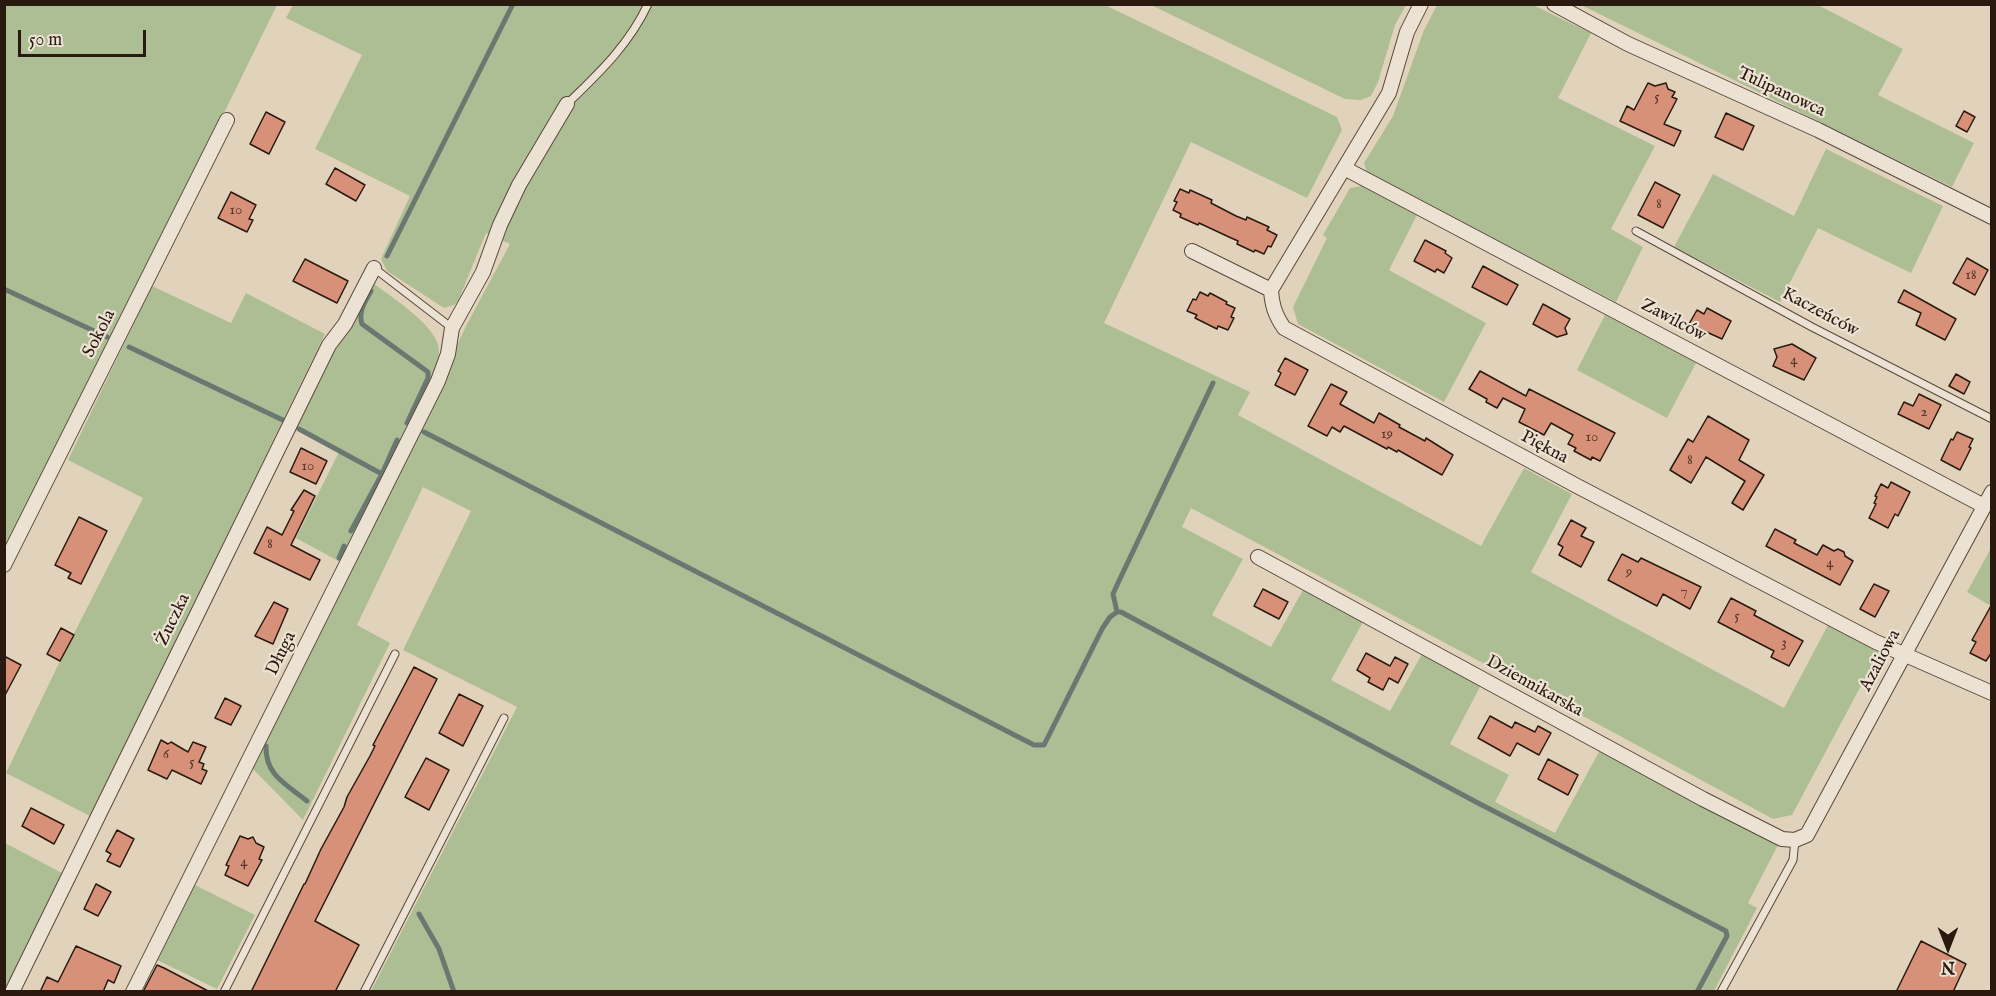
<!DOCTYPE html>
<html>
<head>
<meta charset="utf-8">
<style>
	body { margin:0 }
	#map { position:relative; width:1996px; height:996px; overflow:hidden; background:#e1d3bb; font-family:"IM FELL English",serif }
	canvas { display:block }
	.frame { position:absolute; inset:0; border:6px solid #2a190f; pointer-events:none }
	.north { position:absolute; left:1918px; top:918px; width:60px; height:60px; -webkit-text-stroke:4px #ece2d3; paint-order:stroke; rotate:180deg; font-size:16px; font-weight:700; line-height:24px; text-align:center; color:#2a190f }
	.north::after { content:''; display:block; margin:auto; width:21px; height:27px; background:#2a190f; clip-path:polygon(50% 0,100% 100%,50% 72%,0 100%) }
	.scale { position:absolute; left:18px; top:30px; width:128px; height:27px; box-sizing:border-box; border:3px solid #2a190f; border-top:0; padding-left:8px; font-size:18px; line-height:21px; white-space:nowrap; color:#2a190f; -webkit-text-stroke:4px #ece2d3; paint-order:stroke }
</style>
</head>
<body>
<div id="map">
<canvas width="1996" height="996"></canvas>
<div class="frame"></div>
<div class="north">N</div>
<div class="scale">50 m</div>
</div>
<script>
const context = document.querySelector('canvas').getContext('2d');
context.lineJoin = 'round';
function fill(path, color) { context.fillStyle = color; context.fill(path, 'evenodd'); }
function strokePath(path, color, width, dash) { context.strokeStyle = color; context.lineWidth = width; context.lineCap = dash ? 'butt' : 'round'; context.setLineDash(dash || []); context.stroke(path); }
function label(font, color, halo, rows, align = 'center') {
  context.font = font + ' "IM FELL English",serif'; context.lineWidth = 4.5; context.setLineDash([]); context.textBaseline = 'middle'; context.strokeStyle = halo; context.fillStyle = color; for (const [text, x, y, turn = 0] of rows) {
    context.save(); context.translate(x, y); context.rotate((+turn || 0) * Math.PI / 180); context.textAlign = isNaN(turn) ? turn : align; if (halo) context.strokeText(text, 0, 0); context.fillText(text, 0, 0); context.restore();
  }
}
fill(new Path2D(`
	M4,5H277L115,335L4,554Z
	M293,5H1105L1337,117L1342,130L1307,198L1191,142L1104,323L1250,392L1238,415L1481,546L1524,468L1572,494L1531,572L1784,708L1828,625L1879,652L1792,815L1773,819L1609,730L1191,508L1182,527L1243,559L1212,615L1271,647L1303,590L1363,622L1331,680L1390,711L1422,654L1481,685L1450,744L1509,775L1495,802L1555,833L1600,750L1778,845L1748,903L1757,908L1714,991H371L517,707L403,650L471,511L423,487L357,625L390,643L303,820L252,768L331,613L398,473L466,326L510,244L486,233L458,301L454,305L444,308L387,271L381,259L410,196L315,149L362,55L286,18Z
	M1151,5H1406L1395,25L1378,82L1371,96L1361,100L1345,99Z
	M1437,5H1533L1591,33L1558,98L1655,146L1611,229L1643,247L1616,302L1367,173L1364,163L1393,116L1424,30Z
	M1581,5H1818L1903,49L1878,95L1974,143L1952,187Z
	M1826,149L1943,206L1911,273L1818,228L1780,302L1674,247L1713,174L1794,216Z
	M1361,186L1417,215L1389,270L1486,323L1444,402L1298,324L1293,307L1327,238L1323,235L1350,188Z
	M370,281C388,294 430,322 437,342C441,353 438,364 436,375L342,563L296,538L340,450L297,427Z
	M152,286L231,323L246,293L325,334L90,816L6,773L60,661L143,498L68,460Z
	M1605,315L1696,363L1667,418L1577,370Z
	M1991,548V606L1967,592Z
	M5,843L62,873L5,991Z
	M193,884L255,915L217,989L157,960Z`), '#adbe94');
strokePath(new Path2D(`
	M387,256L513,4
	M4,289L107,337
	M371,291C365,302 358,311 362,324L428,372V378L407,423
	M129,347L287,422
	M299,429L382,474
	M424,432L1034,745H1044L1102,629L1110,617L1117,612
	M351,531L382,474L397,440
	M339,558L344,546
	M1117,612H1121L1478,803L1726,931L1727,936L1697,992
	M1117,612L1113,594L1117,585L1213,383
	M266,746C265,775 286,784 307,801
	M419,914L439,949L454,992`), '#6a7871', 5);
const building = new Path2D(`
	M1648,83L1655,86L1666,83L1668,89L1675,92L1672,97L1677,99L1664,124L1681,131L1674,146L1620,121L1627,106L1634,110Z
	M1964,111L1975,117L1967,132L1956,126Z
	M266,112L285,122L269,154L250,144Z
	M1726,113L1754,126L1743,150L1715,137Z
	M335,168L365,185L356,201L326,184Z
	M1655,182L1680,195L1663,228L1638,215Z
	M1180,189L1189,193L1190,190L1212,200L1211,203L1236,216L1246,220L1247,217L1269,227L1267,230L1277,235L1271,247L1268,246L1264,254L1255,250L1254,252L1237,244L1238,241L1229,237L1199,223L1198,225L1180,217L1181,214L1173,210L1177,202L1174,201Z
	M231,192L256,205L249,219L253,220L247,232L218,218Z
	M1425,240L1446,251L1445,253L1452,258L1444,273L1437,269L1435,272L1414,261Z
	M1967,258L1988,270L1975,295L1953,283Z
	M305,259L348,281L337,303L293,281Z
	M1483,266L1518,285L1507,305L1472,287Z
	M1904,290L1956,319L1945,340L1916,325L1921,313L1898,302Z
	M1200,292L1208,296L1210,293L1227,302L1226,304L1235,308L1231,317L1234,318L1228,330L1218,326L1217,329L1195,318L1197,315L1187,311L1193,299L1196,300Z
	M1543,304L1570,319L1565,328L1567,334L1557,337L1533,324Z
	M1707,308L1731,321L1722,339L1689,324L1697,310L1704,314Z
	M1792,344L1816,358L1804,380L1773,366L1777,357L1774,349Z
	M1285,358L1308,370L1295,395L1275,385L1281,373L1278,371Z
	M1480,371L1526,396L1529,389L1615,433L1600,461L1592,457L1591,460L1574,451L1576,448L1568,444L1573,435L1551,423L1544,435L1519,422L1525,409L1503,398L1497,408L1486,402L1487,399L1469,389Z
	M1956,374L1970,382L1964,394L1949,386Z
	M1331,384L1347,392L1340,404L1374,423L1379,413L1400,425L1399,427L1425,441L1426,438L1453,455L1442,475L1398,450L1397,452L1388,447L1387,449L1344,426L1340,432L1332,427L1327,436L1308,426Z
	M1919,394L1941,405L1929,429L1898,414L1904,402L1913,406Z
	M1708,416L1749,440L1739,460L1764,475L1743,510L1732,503L1745,481L1706,457L1691,483L1670,470L1688,439L1693,442Z
	M1957,432L1973,439L1969,447L1971,448L1960,470L1941,460L1951,439L1953,440Z
	M301,448L327,461L316,484L290,472Z
	M1891,482L1910,492L1898,516L1895,514L1888,528L1869,518L1876,504L1874,503L1877,497L1875,496L1881,484L1888,488Z
	M304,490L315,496L291,545L320,560L310,580L254,553L267,527L282,535L294,511L291,510Z
	M79,517L107,531L81,584L68,578L71,573L55,565Z
	M1571,520L1586,528L1581,536L1594,542L1581,567L1559,555L1563,547L1558,544Z
	M1775,529L1796,540L1794,543L1817,555L1823,545L1834,551L1838,549L1844,552L1845,556L1853,561L1840,585L1766,546Z
	M1622,554L1638,562L1641,558L1701,587L1690,609L1663,594L1657,606L1608,580Z
	M1874,584L1889,591L1875,617L1860,609Z
	M1263,589L1288,602L1279,619L1254,606Z
	M1731,598L1756,611L1754,615L1803,641L1789,666L1771,657L1774,651L1718,622Z
	M274,602L288,609L273,644L255,636Z
	M1992,604V652L1986,661L1970,653L1976,642L1972,640Z
	M61,628L74,635L60,661L47,654Z
	M1366,653L1390,666L1395,657L1408,664L1398,683L1389,678L1383,690L1368,682L1370,678L1357,670Z
	M4,656L21,665L4,697Z
	M414,667L437,679L315,921L359,945L335,992H251L304,884H305L321,849L344,807L347,797L370,756L375,746L373,745Z
	M459,694L483,706L463,746L439,733Z
	M225,698L241,706L231,725L215,718Z
	M1490,716L1512,728L1515,722L1535,732L1538,726L1551,733L1539,755L1517,743L1510,756L1478,738Z
	M161,740L168,744L171,742L188,752L193,742L206,747L199,762L204,764L202,769L207,771L201,784L172,770L167,779L148,770Z
	M426,758L449,770L429,810L405,797Z
	M1548,759L1578,775L1568,795L1538,779Z
	M31,808L64,825L54,844L22,826Z
	M117,830L134,839L120,867L107,861L111,854L106,851Z
	M240,836L248,839L253,837L256,843L264,847L259,859L262,860L248,886L225,875L229,866L226,865Z
	M96,884L111,892L98,916L84,909Z
	M1921,941L1966,964L1953,992H1896Z
	M76,946L121,966L114,983L108,980L103,992H40L47,977L58,982Z
	M157,965L164,968L210,992H143Z`);
fill(building, '#d89179');
strokePath(building, '#2a190f', 1.5);
const service = new Path2D(`
	M567,104C598,74 629,45 648,4
	M1636,231L1812,327L1992,419
	M374,268L452,328
	M224,992L395,654
	M364,992L504,718
	M1721,992L1793,860L1795,840`);
const minor = new Path2D(`
	M1554,4L1628,44L1818,130L1992,217
	M1344,168L1984,506
	M1192,251L1271,290
	M1271,290C1272,305 1275,315 1284,328L1577,486L1876,642L1992,693
	M1271,290L1389,93L1407,32L1421,4
	M1258,557L1703,799L1782,839L1795,840L1807,835L1992,492
	M4,565L227,120
	M12,992L329,345L345,324L374,268
	M133,992L438,381L448,354L452,328L483,272L500,225L519,185L567,104`);
strokePath(service, '#58483a', 9);
strokePath(minor, '#58483a', 16);
strokePath(service, '#ece2d3', 7);
strokePath(minor, '#ece2d3', 14);
label('15px', '#56372a', null, [
	["5",1657,98],
	["8",1659,205],
	["10",236,211],
	["18",1971,276],
	["4",1794,361],
	["2",1924,413],
	["19",1387,435],
	["10",1592,438],
	["8",1690,461],
	["10",308,467],
	["8",270,545],
	["4",1830,564],
	["9",1629,573],
	["7",1684,592],
	["5",1737,617],
	["3",1784,644],
	["6",166,755],
	["5",192,763],
	["4",244,863]
]);
label('18px', '#2a190f', '#ece2d3', [
	["Tulipanowca",1781,93,25],
	["Kaczeńców",1820,313,28],
	["Zawilców",1673,321,28],
	["Sokola",100,334,-63],
	["Piękna",1544,448,28],
	["Żuczka",174,620,-64],
	["Długa",282,654,-64],
	["Azaliowa",1881,661,-62],
	["Dziennikarska",1534,687,29]
]);
</script>
</body>
</html>
